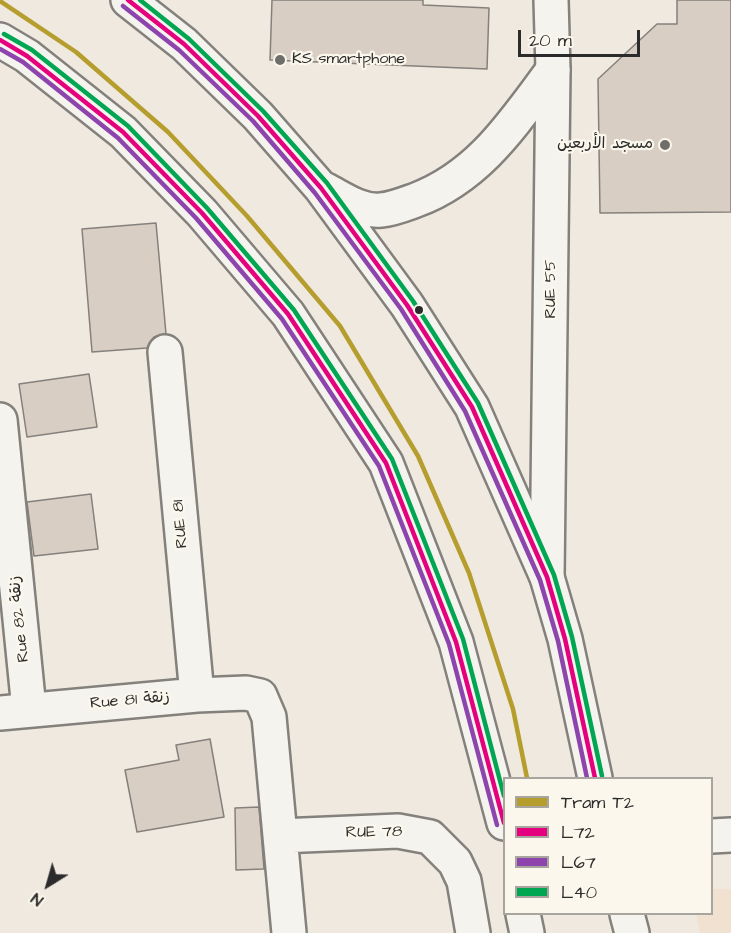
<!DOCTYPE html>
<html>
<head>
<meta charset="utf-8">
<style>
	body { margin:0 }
	#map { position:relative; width:731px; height:933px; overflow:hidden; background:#f0e9e0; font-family:"Architects Daughter",sans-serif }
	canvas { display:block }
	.legend { position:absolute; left:503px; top:777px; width:210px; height:138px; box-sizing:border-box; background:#fbf7ec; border:2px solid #a8a59f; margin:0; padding:8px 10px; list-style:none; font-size:18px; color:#2b2b2b }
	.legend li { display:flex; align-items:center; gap:12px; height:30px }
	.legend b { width:30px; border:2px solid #a8a59f }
	.north { position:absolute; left:18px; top:855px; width:60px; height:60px; -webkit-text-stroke:4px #fbf7ec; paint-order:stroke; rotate:217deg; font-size:16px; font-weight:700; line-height:24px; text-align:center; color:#2b2b2b }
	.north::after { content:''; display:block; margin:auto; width:21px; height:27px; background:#2b2b2b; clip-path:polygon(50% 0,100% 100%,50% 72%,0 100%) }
	.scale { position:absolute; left:518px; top:30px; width:122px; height:27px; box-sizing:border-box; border:3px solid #2b2b2b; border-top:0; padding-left:8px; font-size:18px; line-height:21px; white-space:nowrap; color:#2b2b2b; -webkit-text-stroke:4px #fbf7ec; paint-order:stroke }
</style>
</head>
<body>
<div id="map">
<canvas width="731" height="933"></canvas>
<ul class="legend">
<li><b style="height:8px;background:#b59d2e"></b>Tram T2</li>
<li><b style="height:8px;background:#e5007d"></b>L72</li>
<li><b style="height:8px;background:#8e44ad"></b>L67</li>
<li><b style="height:8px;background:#00a651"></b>L40</li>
</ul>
<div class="north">N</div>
<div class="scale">20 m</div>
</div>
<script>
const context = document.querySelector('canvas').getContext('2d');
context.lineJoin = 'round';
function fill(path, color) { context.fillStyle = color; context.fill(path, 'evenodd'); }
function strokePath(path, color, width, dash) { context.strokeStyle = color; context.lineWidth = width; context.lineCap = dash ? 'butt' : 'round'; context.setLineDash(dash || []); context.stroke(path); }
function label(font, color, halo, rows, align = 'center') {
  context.font = font + ' "Architects Daughter","Playpen Sans Arabic",sans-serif'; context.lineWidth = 4.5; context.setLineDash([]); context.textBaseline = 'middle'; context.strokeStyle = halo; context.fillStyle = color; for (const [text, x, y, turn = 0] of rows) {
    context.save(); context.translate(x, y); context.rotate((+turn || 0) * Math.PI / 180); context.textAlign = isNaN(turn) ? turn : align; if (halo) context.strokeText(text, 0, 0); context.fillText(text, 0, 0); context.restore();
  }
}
fill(new Path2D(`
	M712,889H731V933H700L696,914H712Z`), '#f0e1d1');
const building = new Path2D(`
	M272,0H423V5L489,8L487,69L270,60Z
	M677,0H731V212L600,213L598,79L657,24H677Z
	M156,223L166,334L154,337L147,348L92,352L82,229Z
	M89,374L97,427L27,437L19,384Z
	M91,494L98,549L34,556L27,502Z
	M210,739L224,817L137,832L125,770L179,760L176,745Z
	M259,807L264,869L236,870L235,808Z`);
fill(building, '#d9cec3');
strokePath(building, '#84807c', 1.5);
const street = new Path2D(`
	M165,352L197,695
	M0,420L29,709
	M547,577L553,70L551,0
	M0,713L197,695L246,693L260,696L269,717L289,933
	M280,836L398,831L430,837L455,862L464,881L473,933
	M712,836L731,835`);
const secondary = new Path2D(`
	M128,0L184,44L258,116L321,188L407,305L472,407L547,577L565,639L595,778
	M0,40L27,56L123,132L202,213L288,314L386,463L456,642L504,823
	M326,190C343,199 361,212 381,210C393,209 405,204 416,200C480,176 514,122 553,70
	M523,914L527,933
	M627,914L632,933`);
strokePath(street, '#84807c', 38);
strokePath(secondary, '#84807c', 38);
strokePath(street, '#f5f3ee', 33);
strokePath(secondary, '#f5f3ee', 33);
strokePath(new Path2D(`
	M128,0L184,44L258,116L321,188L407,305L472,407L547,577L565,639L595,778
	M0,40L27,56L123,132L202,213L288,314L386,463L456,642L504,823`), '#e5007d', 4.5);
strokePath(new Path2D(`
	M123,6L179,50L253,121L315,193L401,309L465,411L540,580L558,641L587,778
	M0,49L23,62L118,138L196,218L282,319L379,466L449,644L497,825`), '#8e44ad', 4.5);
strokePath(new Path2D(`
	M140,0L189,39L263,111L327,183L413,301L478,403L554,575L572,637L602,776
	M4,34L32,50L128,126L207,208L294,310L392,459L463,639L504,796`), '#00a651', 4.5);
strokePath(new Path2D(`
	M0,1L76,52L168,132L247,216L340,326L418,456L469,573L513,709L527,778`), '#b59d2e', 4.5);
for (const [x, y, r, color] of [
	[280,60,6,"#706e6a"],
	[665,145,6,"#706e6a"],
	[419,310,5,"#2b2b2b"]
]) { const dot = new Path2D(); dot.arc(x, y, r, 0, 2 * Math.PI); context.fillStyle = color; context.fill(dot); strokePath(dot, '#fbf7ec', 2); }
label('16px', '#2b2b2b', '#fbf7ec', [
	["KS smartphone",292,60],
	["مسجد الأربعين",653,145,"right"]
], 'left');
label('16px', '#2b2b2b', '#fbf7ec', [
	["RUE 55",552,289,-90],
	["RUE 81",181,524,-95],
	["Rue 82 زنقة",20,619,-96],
	["Rue 81 زنقة",130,701,-5],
	["RUE 78",374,833,-1]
]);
</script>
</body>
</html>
